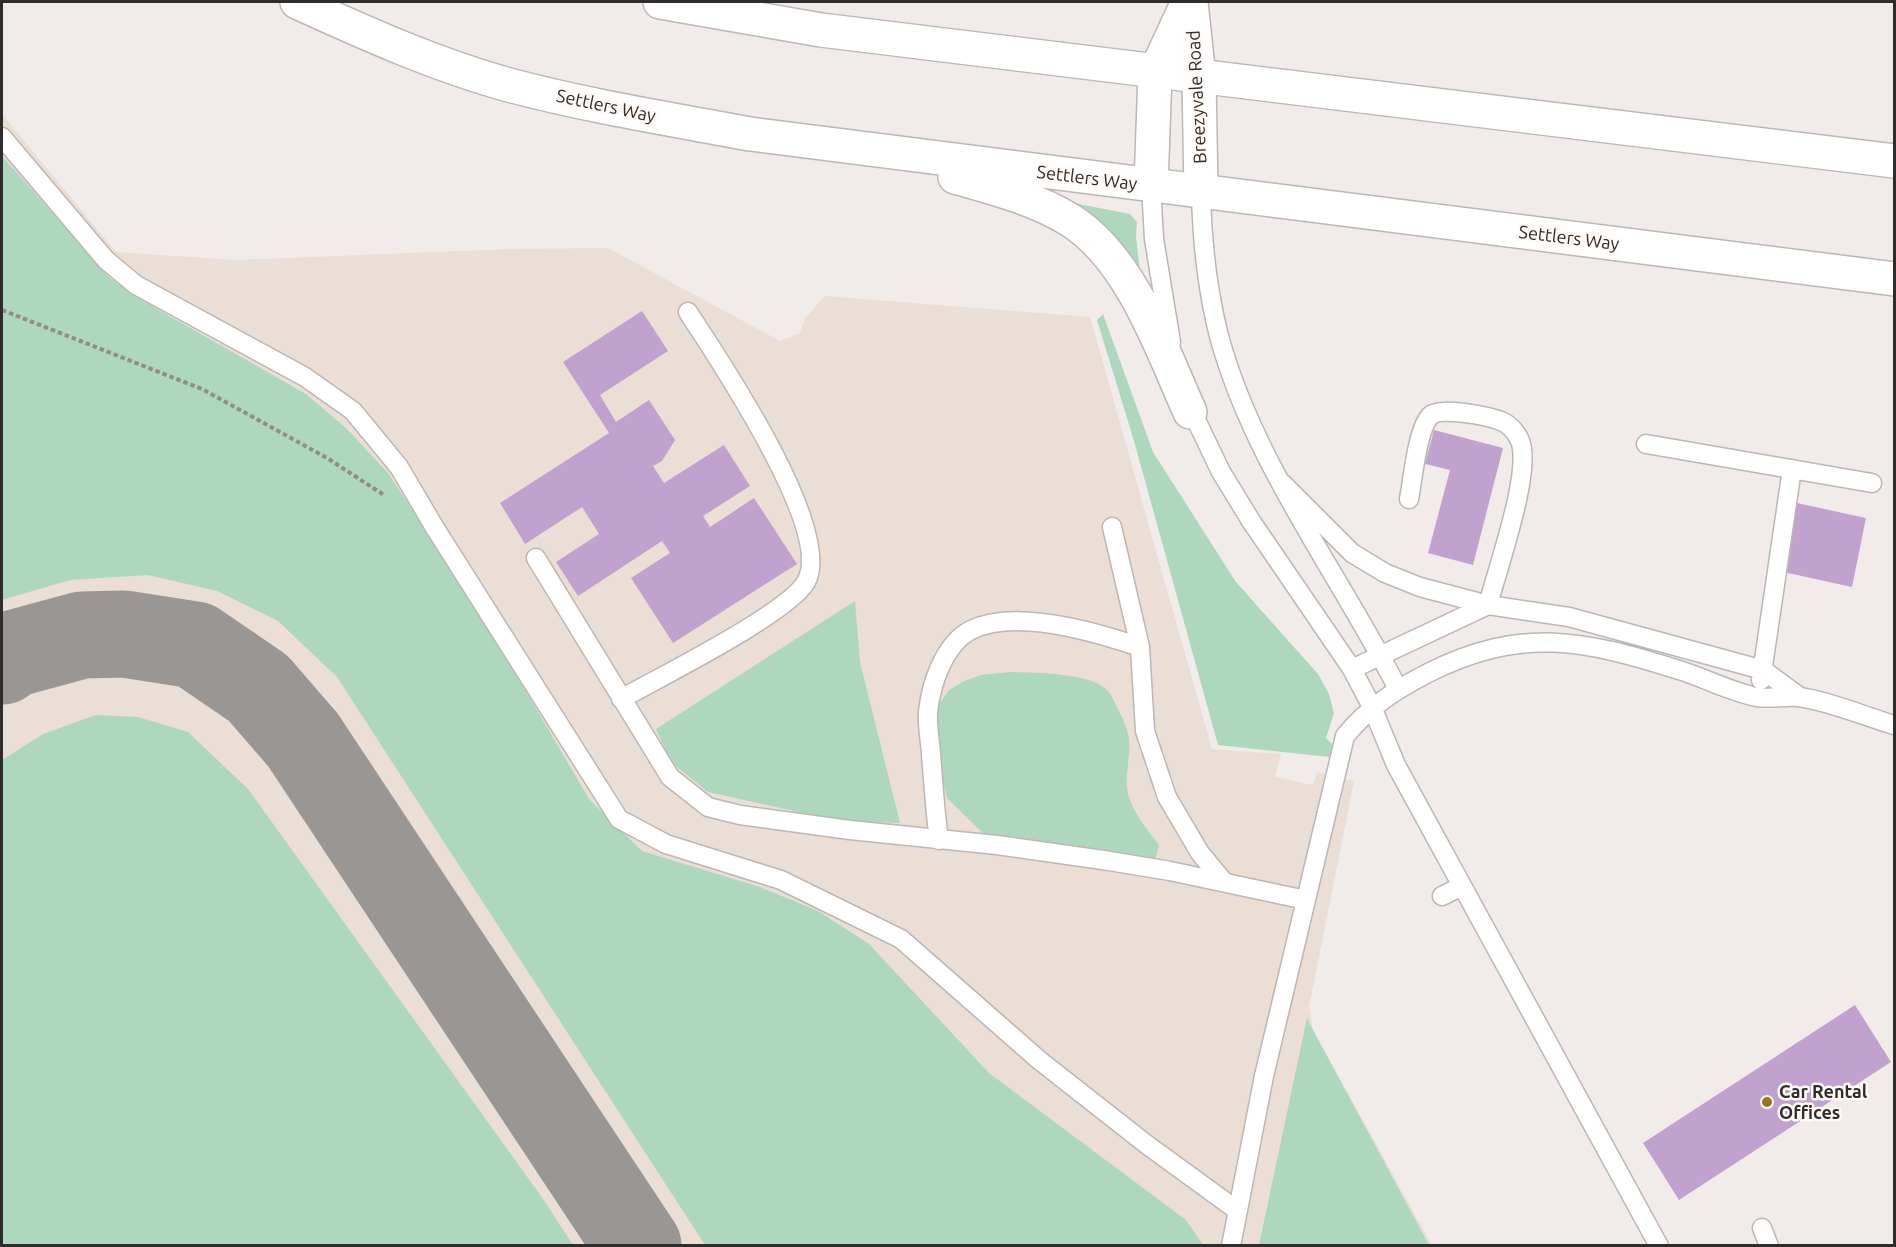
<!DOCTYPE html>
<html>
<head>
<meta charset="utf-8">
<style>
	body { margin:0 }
	#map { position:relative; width:1896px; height:1247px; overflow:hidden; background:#f1ece9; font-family:Ubuntu,sans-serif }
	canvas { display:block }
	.frame { position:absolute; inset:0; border:3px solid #2f2d2c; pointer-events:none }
</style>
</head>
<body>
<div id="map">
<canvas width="1896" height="1247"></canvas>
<div class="frame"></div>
</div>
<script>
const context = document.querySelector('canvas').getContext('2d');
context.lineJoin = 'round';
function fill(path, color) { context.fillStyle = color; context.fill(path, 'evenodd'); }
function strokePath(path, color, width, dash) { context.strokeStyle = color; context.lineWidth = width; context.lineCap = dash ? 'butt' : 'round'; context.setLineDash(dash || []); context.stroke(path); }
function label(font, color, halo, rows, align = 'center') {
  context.font = font + ' Ubuntu,sans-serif'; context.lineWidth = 5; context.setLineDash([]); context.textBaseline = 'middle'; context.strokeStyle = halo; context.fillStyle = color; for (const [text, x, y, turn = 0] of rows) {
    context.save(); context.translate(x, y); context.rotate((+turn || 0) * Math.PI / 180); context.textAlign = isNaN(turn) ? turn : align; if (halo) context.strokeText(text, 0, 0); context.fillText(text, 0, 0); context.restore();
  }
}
fill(new Path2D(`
	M2,114L116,252L236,260L510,249L608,248L780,341L800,333L805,318L825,296L1090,317L1212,749L1281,754L1275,777L1313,785L1317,772L1354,781L1309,1007L1313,1030L1432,1245H2Z`), '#eaded5');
fill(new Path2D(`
	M2,156L110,278L157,309L306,394L346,428L388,473L479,611L589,799L642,851L760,887L818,911L869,944L989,1073L1186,1220L1203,1245H705L337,677L278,621L217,591L148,575L70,580L2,600Z
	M1058,200L1130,214L1137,222L1136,237L1141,281Z
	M1103,314L1153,452L1236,582L1318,674L1329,694L1334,713L1326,738L1335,747L1329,757L1218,745L1134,441L1097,320Z
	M855,601L860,662L900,823L863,822L821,817L708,792L671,762L656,729Z
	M1011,672C1036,673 1092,672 1109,692C1113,697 1115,704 1118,709C1123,719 1127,727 1129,739C1131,757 1124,776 1128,794C1133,813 1147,829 1159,845L1156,858L1148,863L988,838L947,798L937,760L934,712L948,691L962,682L981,675Z
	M96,715L138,717L188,732L248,789L541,1196L573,1245H2V760L43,734Z
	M1307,1018L1313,1030L1429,1245H1259Z`), '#aed8be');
strokePath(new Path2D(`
	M2,661L12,654L82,635L124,634L195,645L258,688L303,740L638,1246`), '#9a9694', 87);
fill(new Path2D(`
	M642,311L668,351L600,395L616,422L649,400L675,440L662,461L653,466L664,483L724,445L750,486L703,516L710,527L754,498L797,564L673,643L631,578L670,553L662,541L578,596L556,562L599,534L582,507L525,544L500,503L609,433L563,362Z
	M1434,430L1503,448L1473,565L1428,553L1450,470L1425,464Z
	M1797,503L1866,518L1852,587L1783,572Z
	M1855,1005L1891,1062L1679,1200L1643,1143Z`), '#c1a2ce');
const lane = new Path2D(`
	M2,137L106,260L136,285L305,377L353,411L399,467L435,528L619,819L666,844L781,880L901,939L1039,1060L1146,1144L1238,1211
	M1151,186L1154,239L1171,342
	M1201,192C1202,241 1207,289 1219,336C1253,462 1339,574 1398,689
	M1188,403L1221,472L1251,521L1352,669L1372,707L1396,765L1659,1246
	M1646,444L1872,483
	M1282,483L1352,553L1385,573L1420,587L1488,605L1569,617L1763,670L1800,697
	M1409,499C1413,479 1417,430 1430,416C1439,406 1488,416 1501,421C1511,425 1521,437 1522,449C1527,485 1498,567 1488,605
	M1112,527L1140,647L1145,731L1167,797L1200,853L1224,882
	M536,558L670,777L708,807L740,815L850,830L997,845L1103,860L1170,871L1306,900
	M1352,669L1488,605
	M1761,680L1792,469
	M621,699C660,677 787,614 806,582C835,531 718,358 688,312
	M939,840C935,811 933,782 931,753C930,740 927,725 928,712C931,684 944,644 971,630C1015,608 1096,632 1140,647
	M1442,896L1462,886
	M1762,1228L1769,1246
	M1231,1246L1264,1076L1345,736C1369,707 1395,690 1428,673C1521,626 1584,640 1679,670C1705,678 1731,692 1757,697C1770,699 1785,696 1798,697C1826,700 1867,717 1894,725`);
const secondary = new Path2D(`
	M1191,2L1199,78L1201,192
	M1151,186L1155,73L1188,2`);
const primary = new Path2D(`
	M297,2C365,33 436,65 509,85C588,106 669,119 750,134L1894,279
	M660,2L821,30L1894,161
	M955,177C994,188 1036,199 1070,220C1131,258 1162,350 1190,412`);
strokePath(lane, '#bcb7b4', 21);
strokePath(secondary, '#bcb7b4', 36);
strokePath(primary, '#bcb7b4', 36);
strokePath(new Path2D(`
	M2,310L202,389L327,458L384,495`), '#908d8b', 4, [4.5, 3]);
strokePath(lane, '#fff', 18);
strokePath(secondary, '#fff', 33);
strokePath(primary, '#fff', 33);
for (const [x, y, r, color] of [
	[1767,1102,6,"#94761d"]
]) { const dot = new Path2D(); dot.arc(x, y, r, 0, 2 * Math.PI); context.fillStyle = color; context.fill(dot); strokePath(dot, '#fffaf6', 2); }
label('18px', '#2f2d2c', '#fffaf6', [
	["Breezyvale Road",1197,97,-93],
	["Settlers Way",606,106,12],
	["Settlers Way",1087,178,7],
	["Settlers Way",1569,238,7]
]);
label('bold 18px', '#2f2d2c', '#fffaf6', [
	["Car Rental",1779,1092],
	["Offices",1779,1113]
], 'left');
</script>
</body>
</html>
